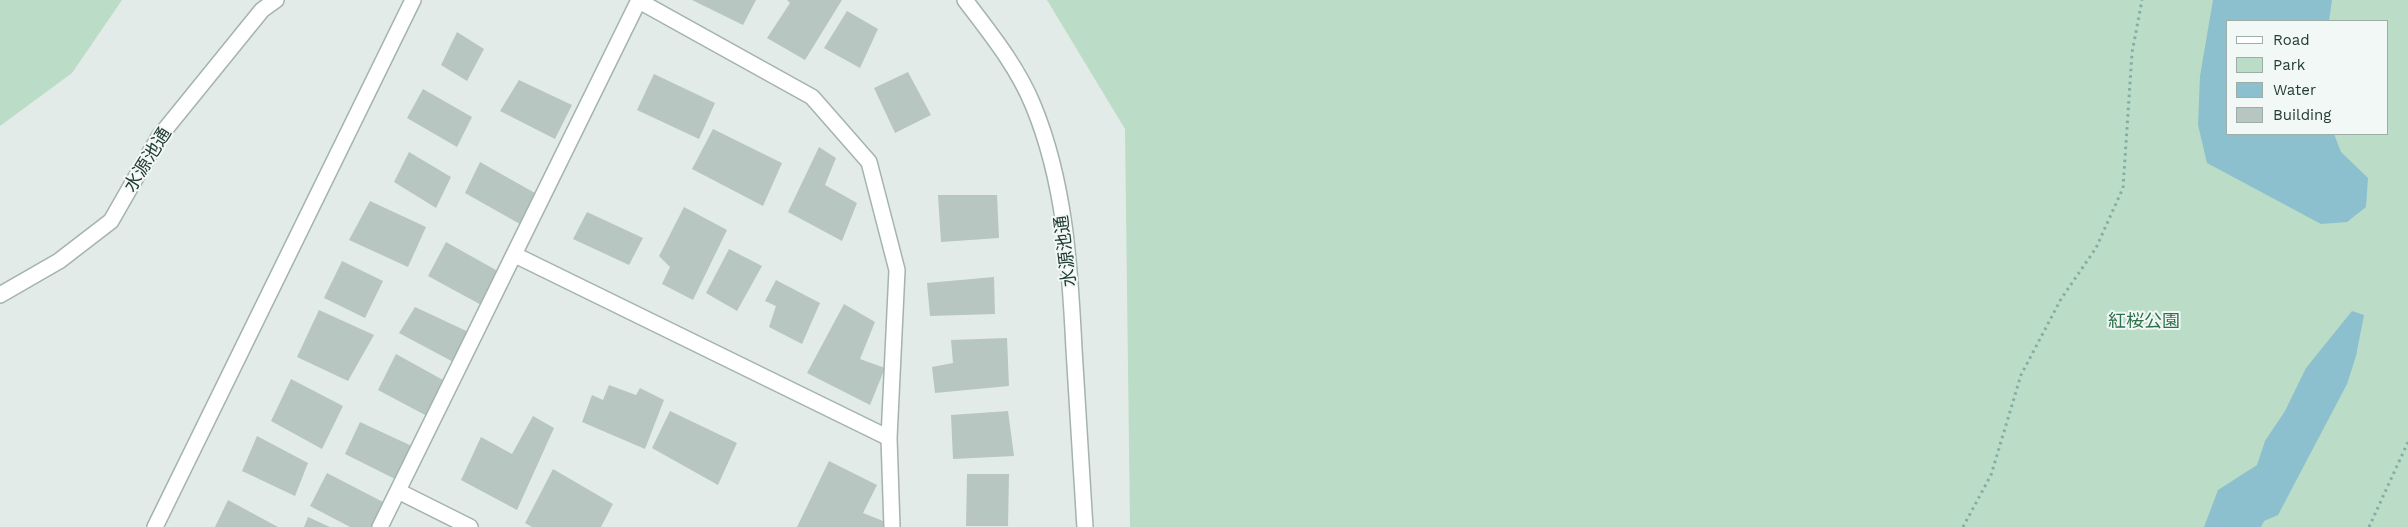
<!DOCTYPE html>
<html>
<head>
<meta charset="utf-8">
<style>
	body { margin:0 }
	#map { position:relative; width:2408px; height:527px; overflow:hidden; background:#e2ebe8; font-family:"Work Sans",sans-serif }
	canvas { display:block }
	.legend { position:absolute; left:2226px; top:20px; width:162px; height:115px; box-sizing:border-box; background:#f2f8f5; border:1px solid #9fada9; margin:0; padding:6px 9px; list-style:none; font-size:15px; color:#233c36 }
	.legend li { display:flex; align-items:center; gap:10px; height:25px }
	.legend b { width:25px; border:1px solid #9fada9 }
</style>
</head>
<body>
<div id="map">
<canvas width="2408" height="527"></canvas>
<ul class="legend">
<li><b style="height:6px;background:#fff"></b>Road</li>
<li><b style="height:14px;background:#bbdcc6"></b>Park</li>
<li><b style="height:14px;background:#8cc0ce"></b>Water</li>
<li><b style="height:14px;background:#b7c6c1"></b>Building</li>
</ul>
</div>
<script>
const context = document.querySelector('canvas').getContext('2d');
context.lineJoin = 'round';
function fill(path, color) { context.fillStyle = color; context.fill(path, 'evenodd'); }
function strokePath(path, color, width, dash) { context.strokeStyle = color; context.lineWidth = width; context.lineCap = dash ? 'butt' : 'round'; context.setLineDash(dash || []); context.stroke(path); }
function label(font, color, halo, rows, align = 'center') {
  context.font = font + ' "Work Sans","Noto Sans JP",sans-serif'; context.lineWidth = 4; context.setLineDash([]); context.textBaseline = 'middle'; context.strokeStyle = halo; context.fillStyle = color; for (const [text, x, y, turn = 0] of rows) {
    context.save(); context.translate(x, y); context.rotate((+turn || 0) * Math.PI / 180); context.textAlign = isNaN(turn) ? turn : align; if (halo) context.strokeText(text, 0, 0); context.fillText(text, 0, 0); context.restore();
  }
}
fill(new Path2D(`
	M0,0H122L72,73L0,126Z
	M1047,0H2408V527H1130L1125,129ZM2227,21H2387V134H2227Z`), '#bbdcc6');
fill(new Path2D(`
	M2213,0H2332L2329,21H2227V134H2334L2341,152L2368,178L2366,207L2347,222L2321,224L2207,163L2198,125L2200,76Z
	M2352,311L2364,315L2356,356L2347,384L2278,515L2264,521L2261,527H2204L2218,490L2257,465L2265,441L2285,411L2306,368Z`), '#8cc0ce');
fill(new Path2D(`
	M692,0H756L743,25Z
	M787,0H842L805,60L767,38L790,3Z
	M847,11L878,29L860,68L824,48Z
	M457,32L484,49L467,81L441,65Z
	M908,72L931,115L895,133L874,88Z
	M654,74L715,103L699,139L637,110Z
	M519,80L572,105L555,139L500,111Z
	M423,89L472,117L457,147L407,118Z
	M713,129L782,163L763,206L692,169Z
	M819,147L836,158L825,185L857,203L842,241L788,212Z
	M409,152L451,177L436,208L394,182Z
	M480,162L542,197L527,228L465,193Z
	M938,195H997L999,238L941,242Z
	M370,201L426,227L408,267L349,240Z
	M684,207L727,230L693,300L662,284L670,267L659,256Z
	M587,212L643,238L629,265L573,239Z
	M446,242L503,274L485,307L428,276Z
	M729,249L762,266L737,311L706,293Z
	M342,261L383,281L365,318L324,298Z
	M994,277L995,314L930,316L927,283Z
	M776,280L820,303L802,344L769,327L776,306L765,301Z
	M844,304L875,322L860,359L885,368L870,405L807,373Z
	M415,307L475,335L459,365L399,333Z
	M319,310L374,335L348,381L297,357Z
	M1007,338L1009,386L935,393L932,367L953,363L951,340Z
	M396,354L443,380L427,416L378,390Z
	M291,379L343,406L322,449L271,421Z
	M609,385L636,395L640,388L664,400L645,449L582,422L592,395L603,400Z
	M670,411L737,443L718,485L652,448Z
	M1008,411L1014,456L953,459L951,415Z
	M533,416L554,428L517,510L461,480L481,437L512,454Z
	M360,422L414,447L399,481L345,454Z
	M257,436L308,463L295,496L242,471Z
	M829,461L877,485L863,513L888,523L886,527H797Z
	M553,469L613,504L601,527H532L525,523Z
	M327,473L385,503L373,527H350L310,506Z
	M967,474H1009L1008,526H966Z
	M228,500L278,527H215Z
	M308,517L330,527H304Z`), '#b7c6c1');
const minor = new Path2D(`
	M639,1L812,97L869,162L897,270L889,438L892,527
	M515,255L889,438
	M398,491L470,527
	M155,527L413,0
	M380,527L639,0`);
const tertiary = new Path2D(`
	M965,0C990,33 1017,66 1033,105C1065,182 1070,267 1074,349C1078,409 1081,468 1085,527
	M0,295L59,261L111,221L159,137L262,10L276,0`);
strokePath(minor, '#a5b3af', 18);
strokePath(tertiary, '#a5b3af', 18);
strokePath(new Path2D(`
	M1963,527L1991,475L2021,375L2061,299L2096,248L2123,188L2132,53L2142,0
	M2369,527L2408,442`), '#83aea3', 3, [2.5, 4]);
strokePath(minor, '#fff', 15);
strokePath(tertiary, '#fff', 15);
label('18px', '#233c36', '#f2f8f5', [
	["水源池通",148,160,-58],
	["水源池通",1066,251,-97]
]);
label('18px', '#2e714c', '#f2f8f5', [
	["紅桜公園",2144,322]
]);
</script>
</body>
</html>
